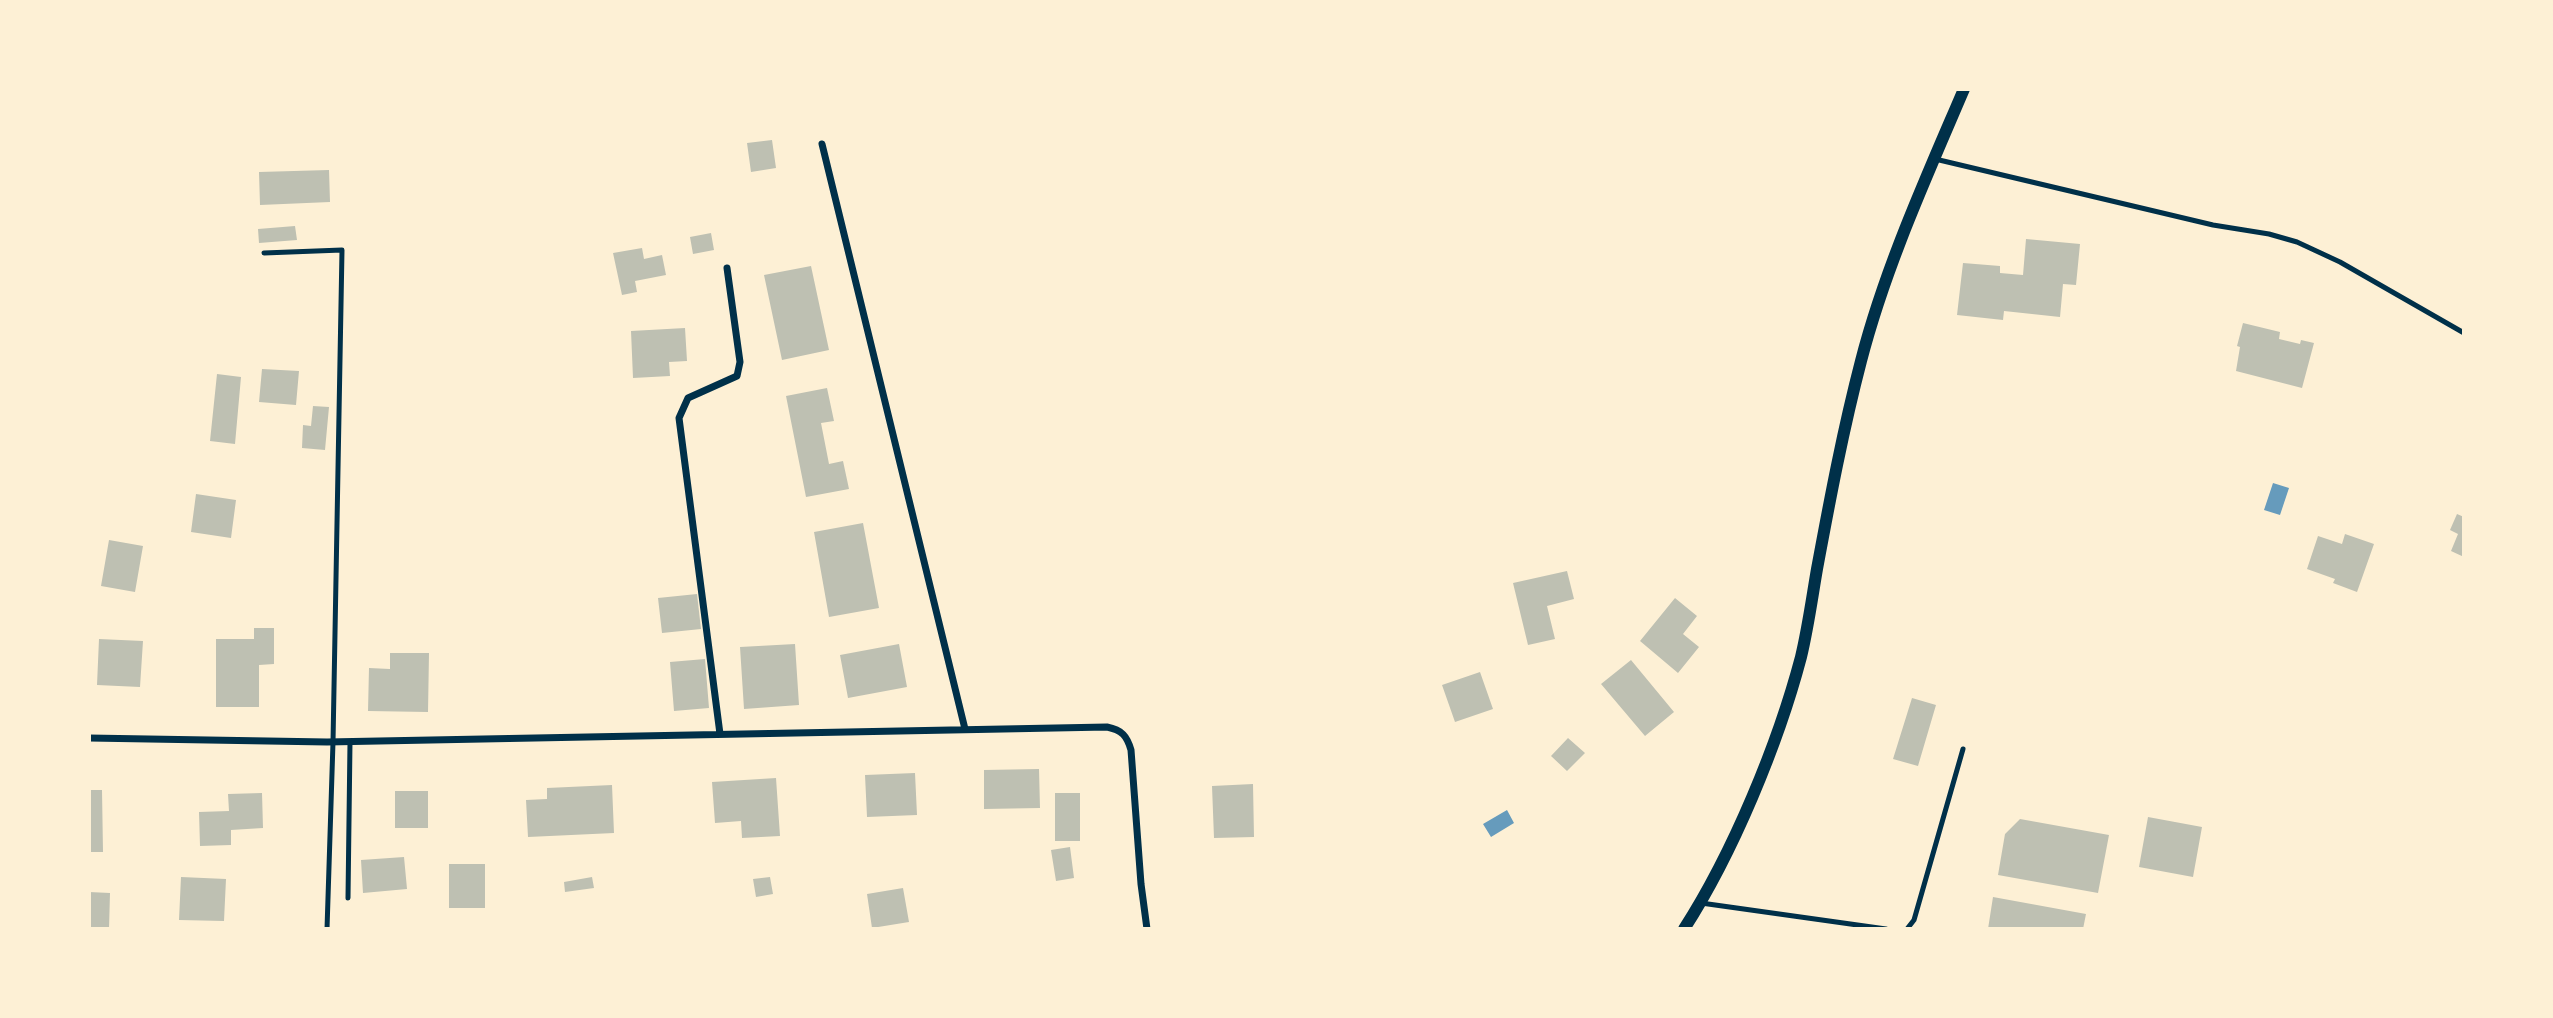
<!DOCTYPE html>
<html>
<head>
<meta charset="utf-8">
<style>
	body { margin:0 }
	#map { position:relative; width:2553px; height:1018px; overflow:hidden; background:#fdf0d5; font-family:Raleway,sans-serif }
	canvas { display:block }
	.frame { position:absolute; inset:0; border:91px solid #fdf0d5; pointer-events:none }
</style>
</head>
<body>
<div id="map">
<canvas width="2553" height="1018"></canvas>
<div class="frame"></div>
</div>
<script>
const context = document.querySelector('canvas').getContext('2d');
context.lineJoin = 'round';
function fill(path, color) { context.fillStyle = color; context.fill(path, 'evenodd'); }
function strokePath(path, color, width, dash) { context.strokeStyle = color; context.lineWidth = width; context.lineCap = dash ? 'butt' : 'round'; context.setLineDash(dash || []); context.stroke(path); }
fill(new Path2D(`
	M2273,483L2289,488L2280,515L2264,510Z
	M1507,810L1514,823L1491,837L1483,824Z`), '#669bbc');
fill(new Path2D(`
	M772,140L776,168L751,172L747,143Z
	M329,170L330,202L260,205L259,172Z
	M295,226L297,240L259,243L258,229Z
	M711,233L714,250L693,254L690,237Z
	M2026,239L2080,244L2076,285L2063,284L2060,317L2004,311L2003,320L1957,315L1963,263L2000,266V273L2023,275Z
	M642,248L644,259L662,255L666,275L635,281L637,292L622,295L613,253Z
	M811,266L829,350L782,360L764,275Z
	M2243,323L2280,332L2279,339L2300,344L2301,340L2314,343L2302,388L2236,371L2240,347L2237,346Z
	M685,328L687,361L669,362L670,376L633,378L631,331Z
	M262,369L299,371L296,405L259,402Z
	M217,374L241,377L235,444L210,441Z
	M827,388L834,421L821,423L829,464L843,461L849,489L806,497L786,396Z
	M313,406L329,407L325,450L302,448L303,425L311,426Z
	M196,494L236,500L231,538L191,532Z
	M2457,514L2464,517V557L2451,551L2458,534L2450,530Z
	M863,523L879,608L829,617L814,532Z
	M2345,534L2374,544L2357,592L2333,583L2335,579L2307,569L2318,536L2342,544Z
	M109,540L143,546L135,592L101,586Z
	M1567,571L1574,599L1547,606L1555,639L1528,645L1513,583Z
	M697,594L701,629L662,633L658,598Z
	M1675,598L1697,616L1683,634L1699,647L1678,673L1640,641Z
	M254,628H274V664L259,665V707H216V639H254Z
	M99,639L143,641L140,687L97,685Z
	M795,644L799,705L744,709L740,647Z
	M899,644L907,687L848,698L840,655Z
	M390,653H429L428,712L368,711L369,668L390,669Z
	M705,659L709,708L674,711L670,662Z
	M1631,660L1674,712L1645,736L1601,684Z
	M1480,672L1493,709L1455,722L1442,685Z
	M1912,698L1936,705L1918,766L1893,759Z
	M1568,738L1585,753L1567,771L1551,756Z
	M1039,769L1040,808L984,809V770Z
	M915,773L917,815L867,817L865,775Z
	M776,778L780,836L742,838L741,821L715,823L712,782Z
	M1253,784L1254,837L1214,838L1212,786Z
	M612,785L614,833L528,837L526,800L547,799V788Z
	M89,790H102L103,852H89Z
	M395,791H428V828H395Z
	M262,793L263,828L231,830V845L200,846L199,812L229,811L228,794Z
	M1055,793H1080V841H1055Z
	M2148,817L2202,827L2193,877L2139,867Z
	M2020,819L2109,835L2098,893L1998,875L2005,834Z
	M1070,847L1074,878L1056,881L1051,850Z
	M404,857L407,889L363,893L361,860Z
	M449,864H485V908H449Z
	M181,877L226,879L224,921L179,920Z
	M592,877L594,888L565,892L564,882Z
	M770,877L773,894L756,897L753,879Z
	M903,888L909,922L872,928L867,894Z
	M89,892L110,893L109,929H89Z
	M1993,897L2086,914L2083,929H1988Z`), '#bec0b2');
strokePath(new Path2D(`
	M1935,159L2213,225L2269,234L2297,242L2340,262L2464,333
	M264,253L342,250L333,742L327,929
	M348,898L350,742
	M1701,903L1886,929
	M1907,929L1914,920L1963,749`), '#003049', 5);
strokePath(new Path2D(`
	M822,144L965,729
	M720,734L679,418L688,398L737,376L740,362L727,268
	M89,738L327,742L1107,727C1122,730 1127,736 1131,750L1141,884L1147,929`), '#003049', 7);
strokePath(new Path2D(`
	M1684,929C1733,853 1778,744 1801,657C1808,628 1812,598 1817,569C1830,499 1843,430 1861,361C1885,268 1926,178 1964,89`), '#003049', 12);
</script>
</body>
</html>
